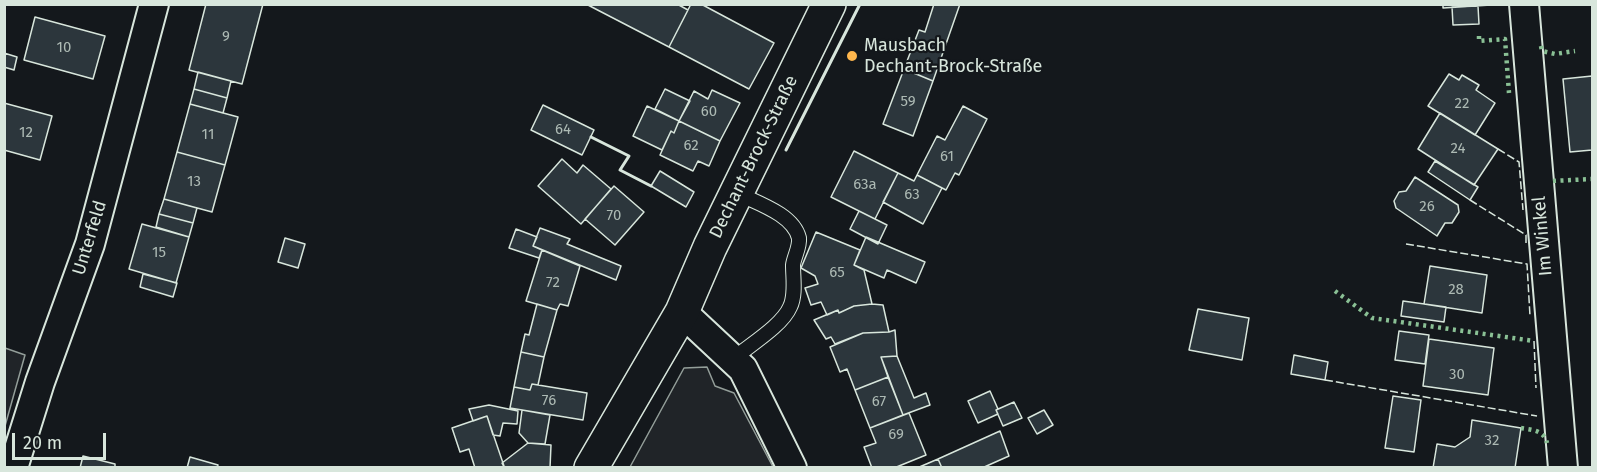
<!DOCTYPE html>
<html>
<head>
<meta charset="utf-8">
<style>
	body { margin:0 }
	#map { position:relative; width:1597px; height:472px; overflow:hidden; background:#14181c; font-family:"Fira Sans",sans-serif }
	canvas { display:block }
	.frame { position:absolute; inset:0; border:6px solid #d8e6dc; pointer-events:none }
	.scale { position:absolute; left:12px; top:433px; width:94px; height:27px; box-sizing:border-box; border:3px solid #d8e6dc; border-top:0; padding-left:8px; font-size:18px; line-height:21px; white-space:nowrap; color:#d8e6dc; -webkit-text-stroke:4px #14181c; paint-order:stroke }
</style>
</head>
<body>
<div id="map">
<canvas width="1597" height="472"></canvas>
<div class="frame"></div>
<div class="scale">20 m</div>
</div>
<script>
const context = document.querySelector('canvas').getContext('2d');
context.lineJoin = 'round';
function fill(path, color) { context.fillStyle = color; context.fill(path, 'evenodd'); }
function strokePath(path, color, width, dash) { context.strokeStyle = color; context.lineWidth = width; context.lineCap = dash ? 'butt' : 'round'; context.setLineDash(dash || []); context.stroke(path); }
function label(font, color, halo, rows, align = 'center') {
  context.font = font + ' "Fira Sans",sans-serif'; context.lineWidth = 4.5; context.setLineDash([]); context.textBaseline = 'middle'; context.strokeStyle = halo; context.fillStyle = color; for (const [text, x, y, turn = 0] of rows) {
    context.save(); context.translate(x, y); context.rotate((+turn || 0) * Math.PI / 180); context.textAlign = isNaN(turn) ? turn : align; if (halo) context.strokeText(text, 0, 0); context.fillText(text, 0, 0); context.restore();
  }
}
const green = new Path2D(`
	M5,348L25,355L5,426L4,348Z
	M707,367L715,386L734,393L773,467H630L684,368Z`);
fill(green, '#202428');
strokePath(green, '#939e99', 1.5);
const building = new Path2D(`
	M206,4H263L242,84L189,70Z
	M586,4H677L688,10L669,47Z
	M691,4H701L774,43L749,89L669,47Z
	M934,4H960L933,81L904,69L919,30L925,32Z
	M1443,4H1491V5L1443,8Z
	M1478,6L1479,24L1453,25L1452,7Z
	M35,17L105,36L93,79L24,60Z
	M4,53L17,57L14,70L4,67Z
	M904,69L933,81L913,136L883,124Z
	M198,72L231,81L227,98L194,89Z
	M1449,74L1459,80L1462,75L1479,85L1476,90L1495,103L1475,135L1428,106Z
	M1592,76V150L1570,152L1563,79Z
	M194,89L227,98L223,113L190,104Z
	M665,89L690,101L679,121L655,109Z
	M712,90L740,103L720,141L679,121L694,91L708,99Z
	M4,103L52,116L40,160L4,150Z
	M190,104L238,117L225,165L177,152Z
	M543,105L594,130L582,155L531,130Z
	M647,106L679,121L674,133L671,131L662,150L633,136Z
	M963,106L987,119L959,175L955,173L946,190L917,175L937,136L945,140Z
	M1440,113L1498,149L1474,185L1418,149Z
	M679,121L720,141L709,166L698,161L693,171L660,155L671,131L674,133Z
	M854,151L898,173L875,219L831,197Z
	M177,152L225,165L212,212L164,199Z
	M562,159L577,173L583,165L611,189L581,224L538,186Z
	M1435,161L1478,187L1470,200L1428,172Z
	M660,171L694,192L686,207L651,186Z
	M898,173L914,181L917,175L942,188L923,224L883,202Z
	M1415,177L1458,205L1459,212L1452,223H1445L1437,236L1396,208L1394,201L1399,192L1406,191Z
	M614,186L644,212L615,245L585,219Z
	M164,199L197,208L193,223L159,214Z
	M859,211L887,225L878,244L850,229Z
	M159,214L193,223L189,237L156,227Z
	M142,224L189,237L176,283L129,269Z
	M540,228L570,239L567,244L621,266L616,280L533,246Z
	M516,229L537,237L533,246L542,250L539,258L509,248Z
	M816,232L860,250L854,265L864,270L872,304L854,306L839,313L838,310L827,315L821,302L811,305L805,288L818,284L815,276L801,268Z
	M866,237L925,262L916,283L887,270L884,278L854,265Z
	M285,238L305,244L298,268L278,262Z
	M542,250L580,266L568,306L560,304L557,310L526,301Z
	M1430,266L1487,275L1482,313L1424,304Z
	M143,274L177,283L173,297L140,287Z
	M1403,301L1446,307L1444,322L1401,316Z
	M537,304L557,310L544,357L521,352L525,334L529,335Z
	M872,304L883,305L889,332L863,333L835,344L831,337L826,339L814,320L838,310L839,313L854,306Z
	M1198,309L1249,318L1242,360L1189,350Z
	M895,330L897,356L881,357L888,377L855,390L847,369L840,372L830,347L863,333L889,332Z
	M1399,331L1429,335L1425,364L1395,360Z
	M1429,339L1494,348L1488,395L1423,386Z
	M521,352L544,357L538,385L532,384L530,390L514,387Z
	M1294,355L1328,362L1325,380L1291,374Z
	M897,356L914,398L926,393L930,405L903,415L881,357Z
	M888,377L903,415L870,428L855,390Z
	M532,384L587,393L583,420L510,408L514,387L530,390Z
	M990,391L998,409L996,410L998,414L978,423L968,401Z
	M1393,396L1421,400L1414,452L1385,448Z
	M1014,402L1022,418L1003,426L996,410Z
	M489,405L518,411L517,424L503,423L500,436L493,435L487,416L473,421L469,409Z
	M522,410L550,415L545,444L528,443L519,433Z
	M1044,410L1053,425L1037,434L1028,418Z
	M909,413L926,455L894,468H872L864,447L876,443L870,428Z
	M487,416L504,466L500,468H475L469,449L460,452L452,428Z
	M1472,420L1521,428L1515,468H1433L1437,444L1455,447L1470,437Z
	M1000,431L1009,456L982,468H942L938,459Z
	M528,443L551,445L550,468H505L502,463Z
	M83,456L115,464V468H80Z
	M190,457L218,465L217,468H187Z
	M938,459L942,468H917Z`);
fill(building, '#2c363c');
strokePath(building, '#d8e6dc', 1.5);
const lane = new Path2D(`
	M732,360C748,346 782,326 790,307C796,295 793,278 793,265C794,257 800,247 799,238C793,214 757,203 737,193`);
const street = new Path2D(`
	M1524,4L1563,468
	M682,312L743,369L792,468
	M13,468L40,382L90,244L154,4`);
const secondary = new Path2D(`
	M591,468L682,312L710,247L829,4`);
strokePath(lane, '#d8e6dc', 16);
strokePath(street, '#d8e6dc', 32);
strokePath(secondary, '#d8e6dc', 36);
strokePath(lane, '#14181c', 14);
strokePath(street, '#14181c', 28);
strokePath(secondary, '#14181c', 33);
strokePath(new Path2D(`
	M1479,36V41L1505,39L1509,93
	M1541,46L1542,51L1555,54L1575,51
	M1553,181L1592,179
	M1335,291L1372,318L1534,341
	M1521,428C1532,430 1544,430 1547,443`), '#8ac095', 4.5, [3, 4.5]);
strokePath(new Path2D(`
	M1498,149L1519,162L1523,210
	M1470,200L1526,235V245
	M1406,244L1527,264L1530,316
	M1534,341L1536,388
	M1325,380L1537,416`), '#d8e6dc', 1.5, [8, 3]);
strokePath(new Path2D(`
	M591,137L629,156L620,170L651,186
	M786,150L860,4`), '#d8e6dc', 3);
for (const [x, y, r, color] of [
	[852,56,6,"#ffb74d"]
]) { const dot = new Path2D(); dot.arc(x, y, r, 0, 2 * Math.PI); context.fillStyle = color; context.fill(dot); strokePath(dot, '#14181c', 2); }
label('15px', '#adbab4', null, [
	["9",226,37],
	["10",64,48],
	["59",908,102],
	["22",1462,104],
	["60",709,112],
	["64",563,130],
	["12",26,133],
	["11",208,135],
	["62",691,146],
	["24",1458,149],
	["61",947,157],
	["13",194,182],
	["63a",865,185],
	["63",912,195],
	["26",1427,207],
	["70",614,216],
	["15",159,253],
	["65",837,273],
	["72",553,283],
	["28",1456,290],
	["30",1457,375],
	["76",549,401],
	["67",879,402],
	["69",896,435],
	["32",1492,441]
]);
label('18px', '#d8e6dc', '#14181c', [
	["Mausbach",864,46],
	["Dechant-Brock-Straße",864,67]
], 'left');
label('18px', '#d8e6dc', '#14181c', [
	["Dechant-Brock-Straße",754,157,-64],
	["Im Winkel",1543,236,-95],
	["Unterfeld",90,238,-73]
]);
</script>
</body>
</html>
